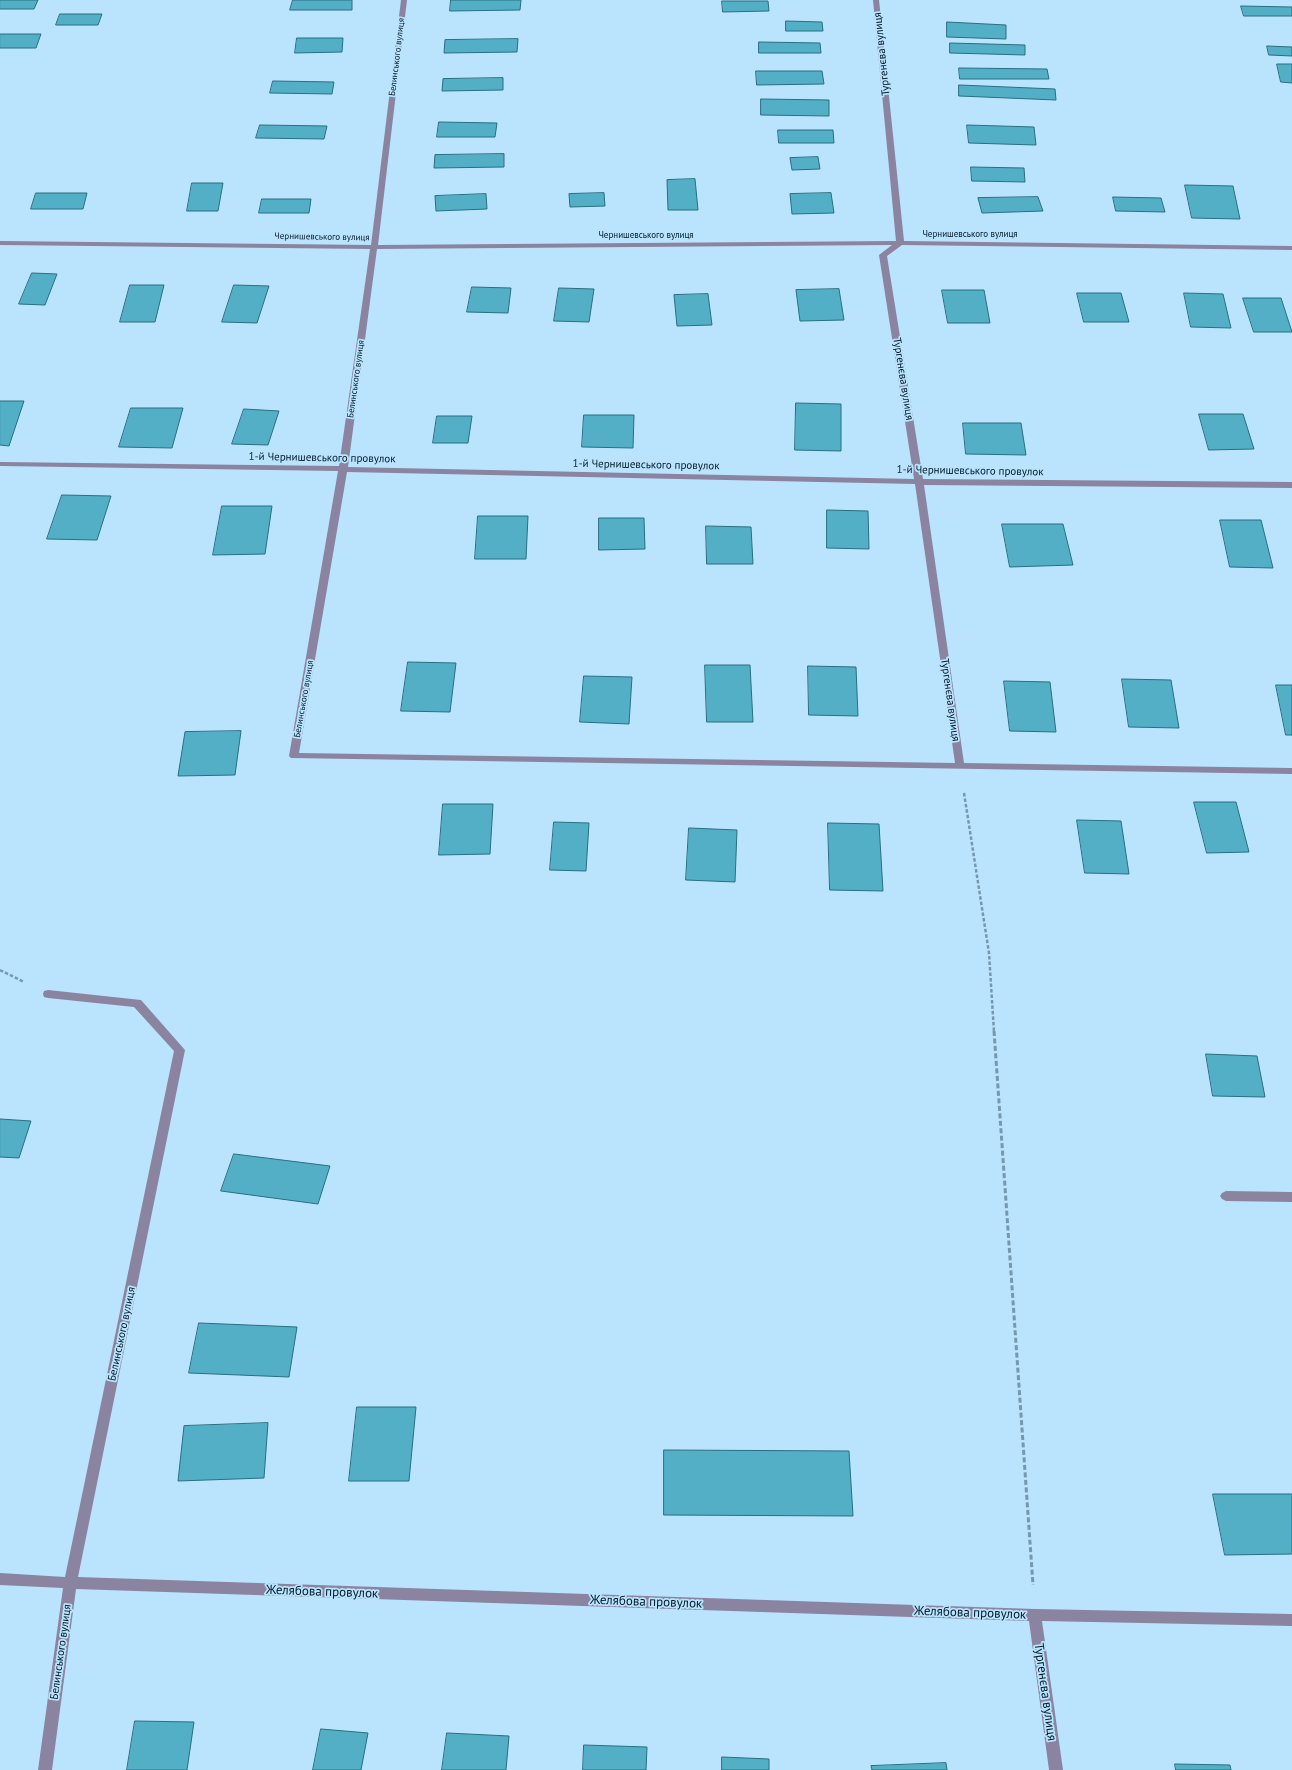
<!DOCTYPE html>
<html>
<head>
<meta charset="utf-8">
<style>
	body { margin:0 }
	canvas { display:block; background:#bae3fd }
</style>
</head>
<body>
<canvas width="1292" height="1770"></canvas>
<script>
const context = document.querySelector('canvas').getContext('2d');
context.lineJoin = 'round';
function fill(path, color) { context.fillStyle = color; context.fill(path, 'evenodd'); }
function strokePath(path, color, width, dash) { context.strokeStyle = color; context.lineWidth = width; context.lineCap = dash ? 'butt' : 'round'; context.setLineDash(dash || []); context.stroke(path); }
function label(font, color, halo, rows, align = 'center') {
  context.font = font + ' "PT Sans",sans-serif'; context.lineWidth = 3.5; context.setLineDash([]); context.textBaseline = 'middle'; context.strokeStyle = halo; context.fillStyle = color; for (const [text, x, y, turn = 0] of rows) {
    context.save(); context.translate(x, y); context.rotate((+turn || 0) * Math.PI / 180); context.textAlign = isNaN(turn) ? turn : align; if (halo) context.strokeText(text, 0, 0); context.fillText(text, 0, 0); context.restore();
  }
}
const building = new Path2D(`
	M0,0H38L34,9H0Z
	M293,0H352V10H290Z
	M451,0H521L520,10L450,11Z
	M722,1H768L769,11L723,12Z
	M1241,6L1292,7V16H1244Z
	M60,14H102L98,25H56Z
	M786,21L822,22L823,31H786Z
	M947,22L1006,25V39L947,37Z
	M0,34H41L36,48H0Z
	M297,38H343L342,52L295,53Z
	M518,39L517,52L444,53L445,40Z
	M759,42L820,43L821,53H759Z
	M950,43L1025,45V55L950,53Z
	M1267,46L1292,47V56L1269,55Z
	M1277,64H1292V83L1281,82Z
	M959,68L1047,69L1049,79H960Z
	M756,71H822L824,84L757,85Z
	M503,78V90L442,91L443,79Z
	M273,81L334,82L332,94L270,93Z
	M959,85L1055,89L1056,100L959,96Z
	M761,99L829,100V116L761,115Z
	M439,122L497,123L495,137H437Z
	M260,125L327,126L324,139L256,138Z
	M967,125L1034,127L1036,145L969,143Z
	M778,130H833L834,143H779Z
	M504,154V167L434,168L435,155Z
	M818,157L820,169L792,170L790,158Z
	M971,167L1024,168L1025,182L972,181Z
	M695,179L698,210H668L667,180Z
	M192,183H223L218,211H187Z
	M1185,185L1233,186L1240,219L1192,218Z
	M36,193H87L83,209H31Z
	M604,193L605,206L570,207L569,194Z
	M831,193L834,213L792,214L790,194Z
	M486,194L487,209L436,211L435,196Z
	M1038,197L1043,211L982,213L978,198Z
	M1113,197L1161,198L1165,212L1116,211Z
	M262,199H311L309,213H259Z
	M32,273L57,274L45,305L19,304Z
	M130,285H164L155,322H120Z
	M234,285L269,286L257,323L222,322Z
	M472,287L511,288L508,313L467,312Z
	M559,288L594,289L589,322L554,321Z
	M839,289L844,320L800,321L796,290Z
	M942,290H984L990,323H948Z
	M1077,293H1121L1129,322H1084Z
	M1184,293L1223,294L1231,328L1191,327Z
	M708,294L712,325L677,326L674,295Z
	M1243,298H1281L1292,332H1254Z
	M0,401H24L9,446L0,445Z
	M796,403L841,404V451L795,450Z
	M131,408H183L172,448L119,447Z
	M244,409L279,411L268,445L232,444Z
	M1199,414H1243L1254,449L1209,450Z
	M584,415H634L633,448L582,447Z
	M437,416H472L468,443H433Z
	M963,423H1021L1026,455L966,454Z
	M62,495L111,496L97,540L47,539Z
	M222,506H272L265,554L213,555Z
	M827,510L868,511L869,549L827,548Z
	M478,516H528L526,559H475Z
	M599,518H644L645,549L599,550Z
	M1220,520H1261L1273,568L1230,567Z
	M1002,524H1063L1073,565L1010,567Z
	M706,526L751,527L753,564H707Z
	M408,662L456,663L450,712L401,711Z
	M705,665H750L753,722H707Z
	M808,666L856,667L858,716L809,715Z
	M584,676L632,677L629,724L580,722Z
	M1122,679L1171,680L1179,728L1129,727Z
	M1004,681L1050,682L1056,732L1010,731Z
	M1276,685H1292V735H1286Z
	M241,731L235,775L178,776L185,732Z
	M1194,802H1236L1249,852L1207,853Z
	M443,804H493L490,854L439,855Z
	M1077,820L1121,821L1129,874L1085,873Z
	M554,822L589,823L586,871L550,870Z
	M828,823L879,824L883,891L830,890Z
	M689,828L737,830L735,882L686,880Z
	M1206,1054L1257,1056L1265,1097L1213,1096Z
	M0,1119L31,1121L19,1158L0,1157Z
	M234,1154L330,1166L318,1204L221,1191Z
	M199,1323L297,1327L289,1377L189,1373Z
	M357,1407H416L409,1481H349Z
	M268,1423L264,1478L178,1481L184,1426Z
	M664,1450L849,1451L853,1516L664,1515Z
	M1213,1494H1292V1554L1225,1555Z
	M135,1721L194,1722L187,1770H127Z
	M321,1729L368,1733L361,1770H313Z
	M447,1733L509,1736L506,1770H442Z
	M584,1745L647,1747L646,1770H583Z
	M722,1757L769,1759V1770H722Z
	M946,1763L947,1770H872L871,1766Z
	M1175,1764L1230,1765L1231,1770H1176Z`);
fill(building, '#53afc6');
strokePath(building, '#286f80', 1);
strokePath(new Path2D(`
	M964,793L989,953L994,1032
	M0,970L24,982`), '#7498ae', 2.5, [3.5, 2]);
strokePath(new Path2D(`
	M994,1031L1033,1585`), '#7498ae', 3, [5, 2.5]);
fill(new Path2D(`
	M401,0H407L378,245L896,241L873,0H879L904,241L1292,246V250L902,245L887,256L923,479L1292,482V488L924,485L964,763L1292,768V774L291,758L289,756L338,471L0,466V462L339,466L370,249L0,245V241L371,245ZM892,245L879,255L914,479L348,467L377,249ZM347,472L915,484L955,763L299,753Z
	M48,990L141,1000L185,1050L78,1577L1035,1609L1292,1614V1626L1042,1621L1063,1770H1049L1029,1621L76,1589L52,1770H38L63,1588L0,1585V1573L65,1577L174,1051L134,1007L48,998L44,997L43,994L44,991Z
	M1226,1191L1292,1192V1202L1226,1201L1222,1199L1220,1196L1222,1193Z`), '#8b84a0');
label('9px', '#001a2a', '#bae3fd', [
	["Белинського вулиця",397,57,-83],
	["Чернишевського вулиця",970,234],
	["Чернишевського вулиця",646,235],
	["Чернишевського вулиця",322,237,1],
	["Белинського вулиця",356,379,-82],
	["Белинського вулиця",304,699,-80]
]);
label('11px', '#001a2a', '#bae3fd', [
	["Тургенєва вулиця",882,54,-96],
	["Тургенєва вулиця",903,379,81],
	["1-й Чернишевського провулок",322,458,1],
	["1-й Чернишевського провулок",646,465,1],
	["1-й Чернишевського провулок",970,471,1],
	["Тургенєва вулиця",950,700,82],
	["Белинського вулиця",122,1334,-78],
	["Белинського вулиця",61,1652,-82]
]);
label('13px', '#001a2a', '#bae3fd', [
	["Желябова провулок",322,1592,2],
	["Желябова провулок",646,1602,2],
	["Желябова провулок",970,1613,2],
	["Тургенєва вулиця",1045,1692,82]
]);
</script>
</body>
</html>
